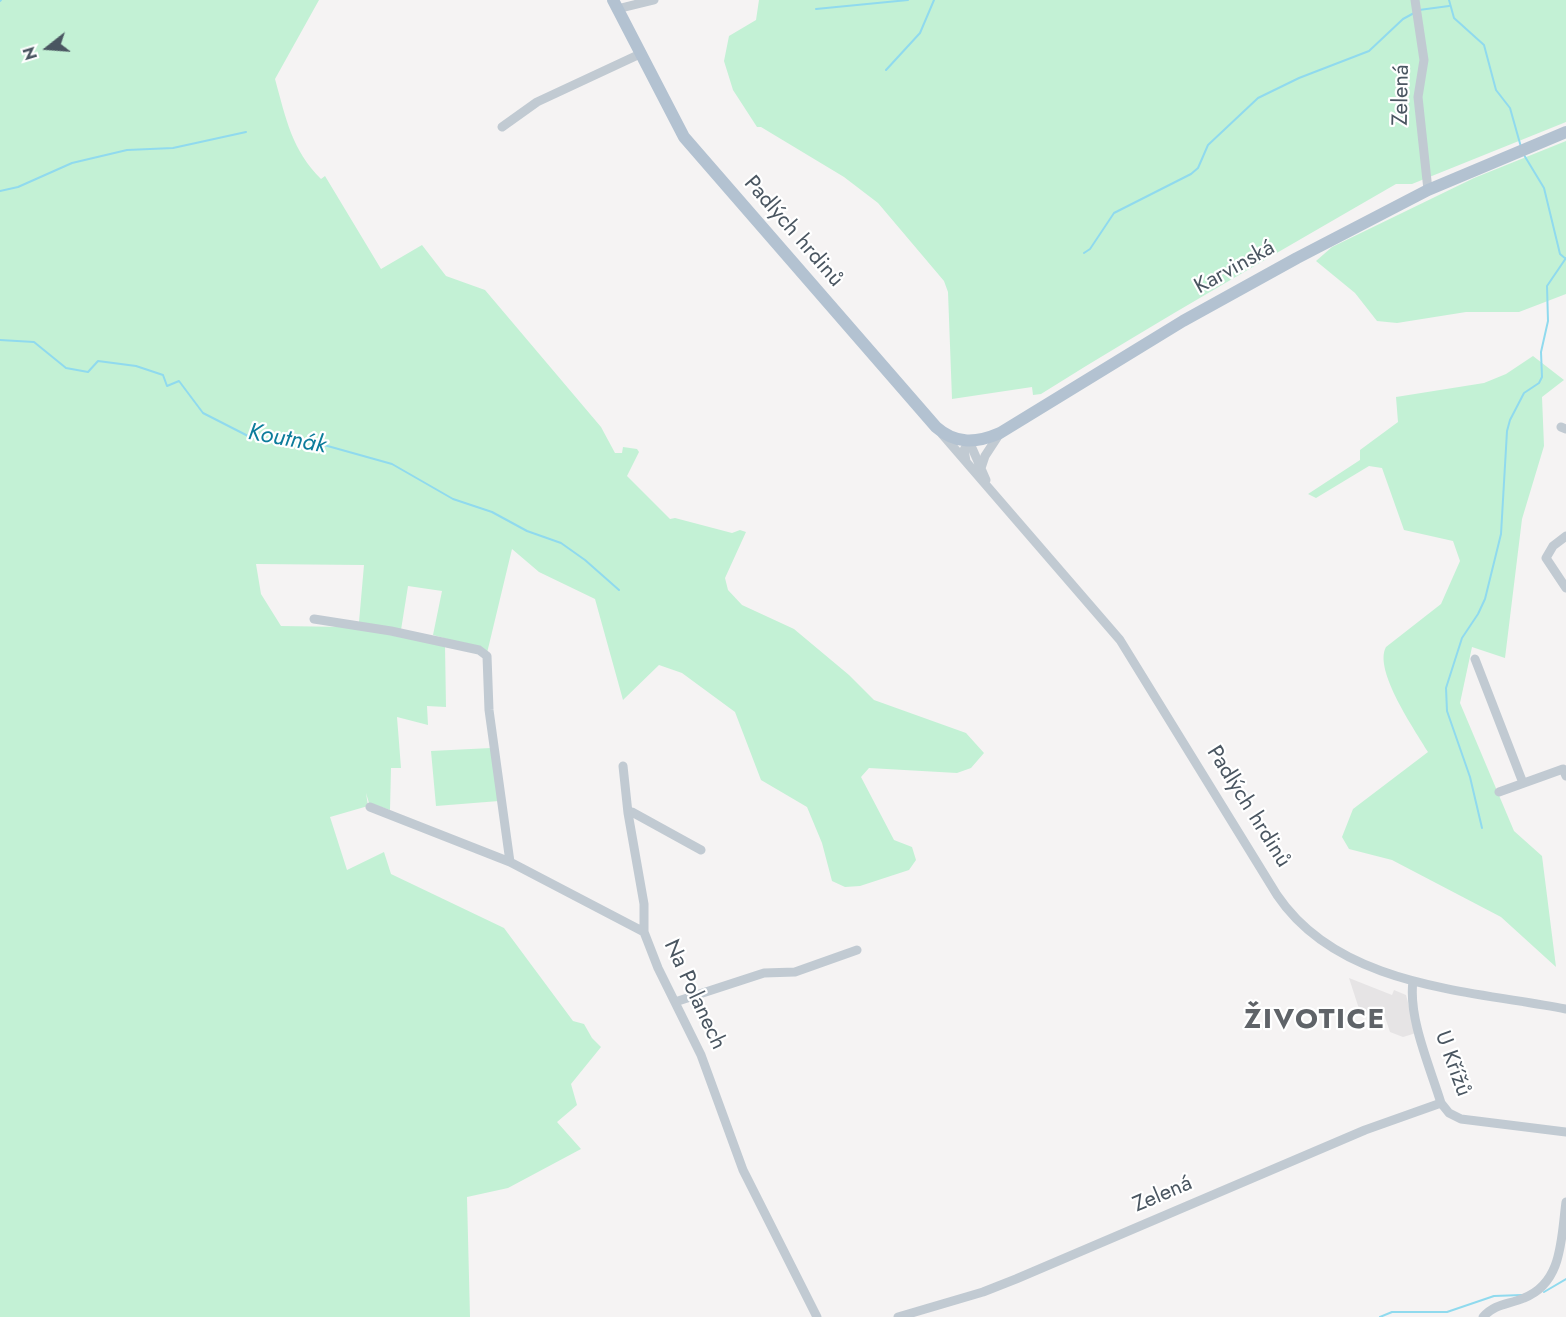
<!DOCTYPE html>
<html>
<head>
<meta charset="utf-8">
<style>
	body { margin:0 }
	#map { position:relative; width:1566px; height:1317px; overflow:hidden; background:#f5f3f3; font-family:Jost,sans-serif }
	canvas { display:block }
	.north { position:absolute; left:18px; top:18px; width:60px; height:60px; -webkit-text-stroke:4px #fff; paint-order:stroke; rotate:253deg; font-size:16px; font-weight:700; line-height:24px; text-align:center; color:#4a5661 }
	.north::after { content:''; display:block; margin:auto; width:21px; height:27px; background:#4a5661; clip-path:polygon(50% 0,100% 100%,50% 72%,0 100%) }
</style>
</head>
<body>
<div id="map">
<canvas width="1566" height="1317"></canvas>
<div class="north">N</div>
</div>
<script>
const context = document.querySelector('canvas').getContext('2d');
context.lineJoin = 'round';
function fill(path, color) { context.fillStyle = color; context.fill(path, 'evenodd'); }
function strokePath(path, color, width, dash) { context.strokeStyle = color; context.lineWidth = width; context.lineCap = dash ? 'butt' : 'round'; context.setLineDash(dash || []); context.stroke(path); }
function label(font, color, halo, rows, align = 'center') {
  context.font = font + ' Jost,sans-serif'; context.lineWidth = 4.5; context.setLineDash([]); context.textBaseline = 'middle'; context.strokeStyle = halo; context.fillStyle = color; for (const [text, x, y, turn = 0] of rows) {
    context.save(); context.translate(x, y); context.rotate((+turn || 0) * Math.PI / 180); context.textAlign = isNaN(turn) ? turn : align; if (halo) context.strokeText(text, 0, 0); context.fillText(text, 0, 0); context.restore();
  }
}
fill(new Path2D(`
	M1349,978L1392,995L1394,990L1406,995L1416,1033L1403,1037L1390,1032L1384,1014L1361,1015Z`), '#e6e4e5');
fill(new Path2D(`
	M0,0H319L275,79C286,119 292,150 321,179L325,176L381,269L422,245L446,276L485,290L601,427L615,453H622L623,447L637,449L639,452L627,476L670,519L675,518L732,533L740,530L746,532L725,578L728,590L742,605L794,629L849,675L874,700L966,733L984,753L971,768L957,773L869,768L861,777L894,840L912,847L916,860L909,870L860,886L845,887L832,881L822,843L807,807L761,780L735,712L682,673L659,665L623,700L595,599L539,572L512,549L487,653L479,648L433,635L442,591L408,586L401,630L359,622L364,565L256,564L261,594L281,626L347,627L445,645L446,707L427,706L428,725L397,717L401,768H391L390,810L369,803L366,793L368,806L330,817L347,870L384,852L391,874L504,928L573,1021L584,1024L592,1038L601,1047L571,1084L577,1105L557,1122L581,1149L508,1188L467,1197L470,1317H0Z
	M759,0H1566V122L1412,184H1396C1277,253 1159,320 1041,394L1033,395L1032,387L952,399L948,292L944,281L878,203L844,177L761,127H757L733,90L724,61L729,36L756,20Z
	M1566,141V294L1519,312H1466L1397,323L1377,321L1355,293L1316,261L1332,247L1474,178Z
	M1533,356L1564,380L1542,397L1544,446L1522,519L1505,658L1472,647L1460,703L1514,831L1542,856L1556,967L1501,917L1392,860L1349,849L1342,837L1353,809L1428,752C1415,730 1373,670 1386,647L1441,604L1460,561L1453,541L1404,530L1382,468L1369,466L1316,498L1308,494L1360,460V450L1398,422L1396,397L1484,383L1506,374Z
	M491,748L499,801L436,806L431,751Z`), '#c3f1d5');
strokePath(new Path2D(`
	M1449,0L1454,18L1484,45L1496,90L1510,108L1521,147
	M0,1L1,0
	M816,9L908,0
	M1419,10L1449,6
	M886,70L920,33L934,0
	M1524,155L1544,188L1560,254L1566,259
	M0,191L18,187L72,163L127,150L173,148L246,132
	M1084,253L1090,249L1114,213L1191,174L1198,168L1208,145L1258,98L1299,78L1369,51L1403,19L1414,13
	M0,340L34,342L66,368L88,372L98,361L136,366L163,375L167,386L179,381L203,413L250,437L267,440L299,438L392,464L453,499L492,512L527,531L561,543L585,560L619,590
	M1482,828L1470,777L1447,711L1446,688L1462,638L1478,614L1485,599L1501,534L1507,431L1510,420L1524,393L1539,383L1542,377L1541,352L1548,321L1547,286L1566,258
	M1544,1292L1566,1279
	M1380,1317L1392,1312H1447L1494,1296L1522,1295`), '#90daee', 2);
strokePath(new Path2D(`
	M1415,0L1424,60L1418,97L1428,190
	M617,9L654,0
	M502,127L537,102L640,54
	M1561,427L1566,429
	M942,434L1120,640L1277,895C1339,987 1467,990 1566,1009
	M966,461L964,450L969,441L986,480
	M981,468L985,456L1000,433
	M1566,536L1553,546L1546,558L1566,588
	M314,619L391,631L479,650L487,656L489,710L510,862
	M1475,659L1523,783
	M623,766L628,813L644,904V932
	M1499,792L1563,769L1566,776
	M370,807L510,862L644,932L658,968L701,1055L743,1170L817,1317
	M628,813L632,812L701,850
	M1413,981C1408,1018 1430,1067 1441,1103L1449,1113L1461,1119L1566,1132
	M675,1002L764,973L795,972L857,950
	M898,1317L983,1292L1016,1279L1365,1130L1441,1103
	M1483,1317C1496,1303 1508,1305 1524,1298C1563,1283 1561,1238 1566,1202`), '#c1cad2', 9);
strokePath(new Path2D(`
	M613,0L684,137L936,427C956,445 977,443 1000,433L1183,321L1297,258L1428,190L1566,132`), '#b3c2d1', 12);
label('22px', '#4a5661', '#fff', [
	["Zelená",1402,95,-89],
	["Padlých hrdinů",793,232,49],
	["Karvinská",1235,268,-29],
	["Padlých hrdinů",1248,807,58],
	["Na Polanech",694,995,65],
	["U Křížů",1452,1064,70],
	["Zelená",1163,1195,-23]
]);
label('italic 24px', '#0c7c9b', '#fff', [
	["Koutnák",287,440,10]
]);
context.letterSpacing = '1.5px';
label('bold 28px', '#5f6368', '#fff', [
	["ŽIVOTICE",1315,1021]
]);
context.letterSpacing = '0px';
</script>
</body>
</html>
